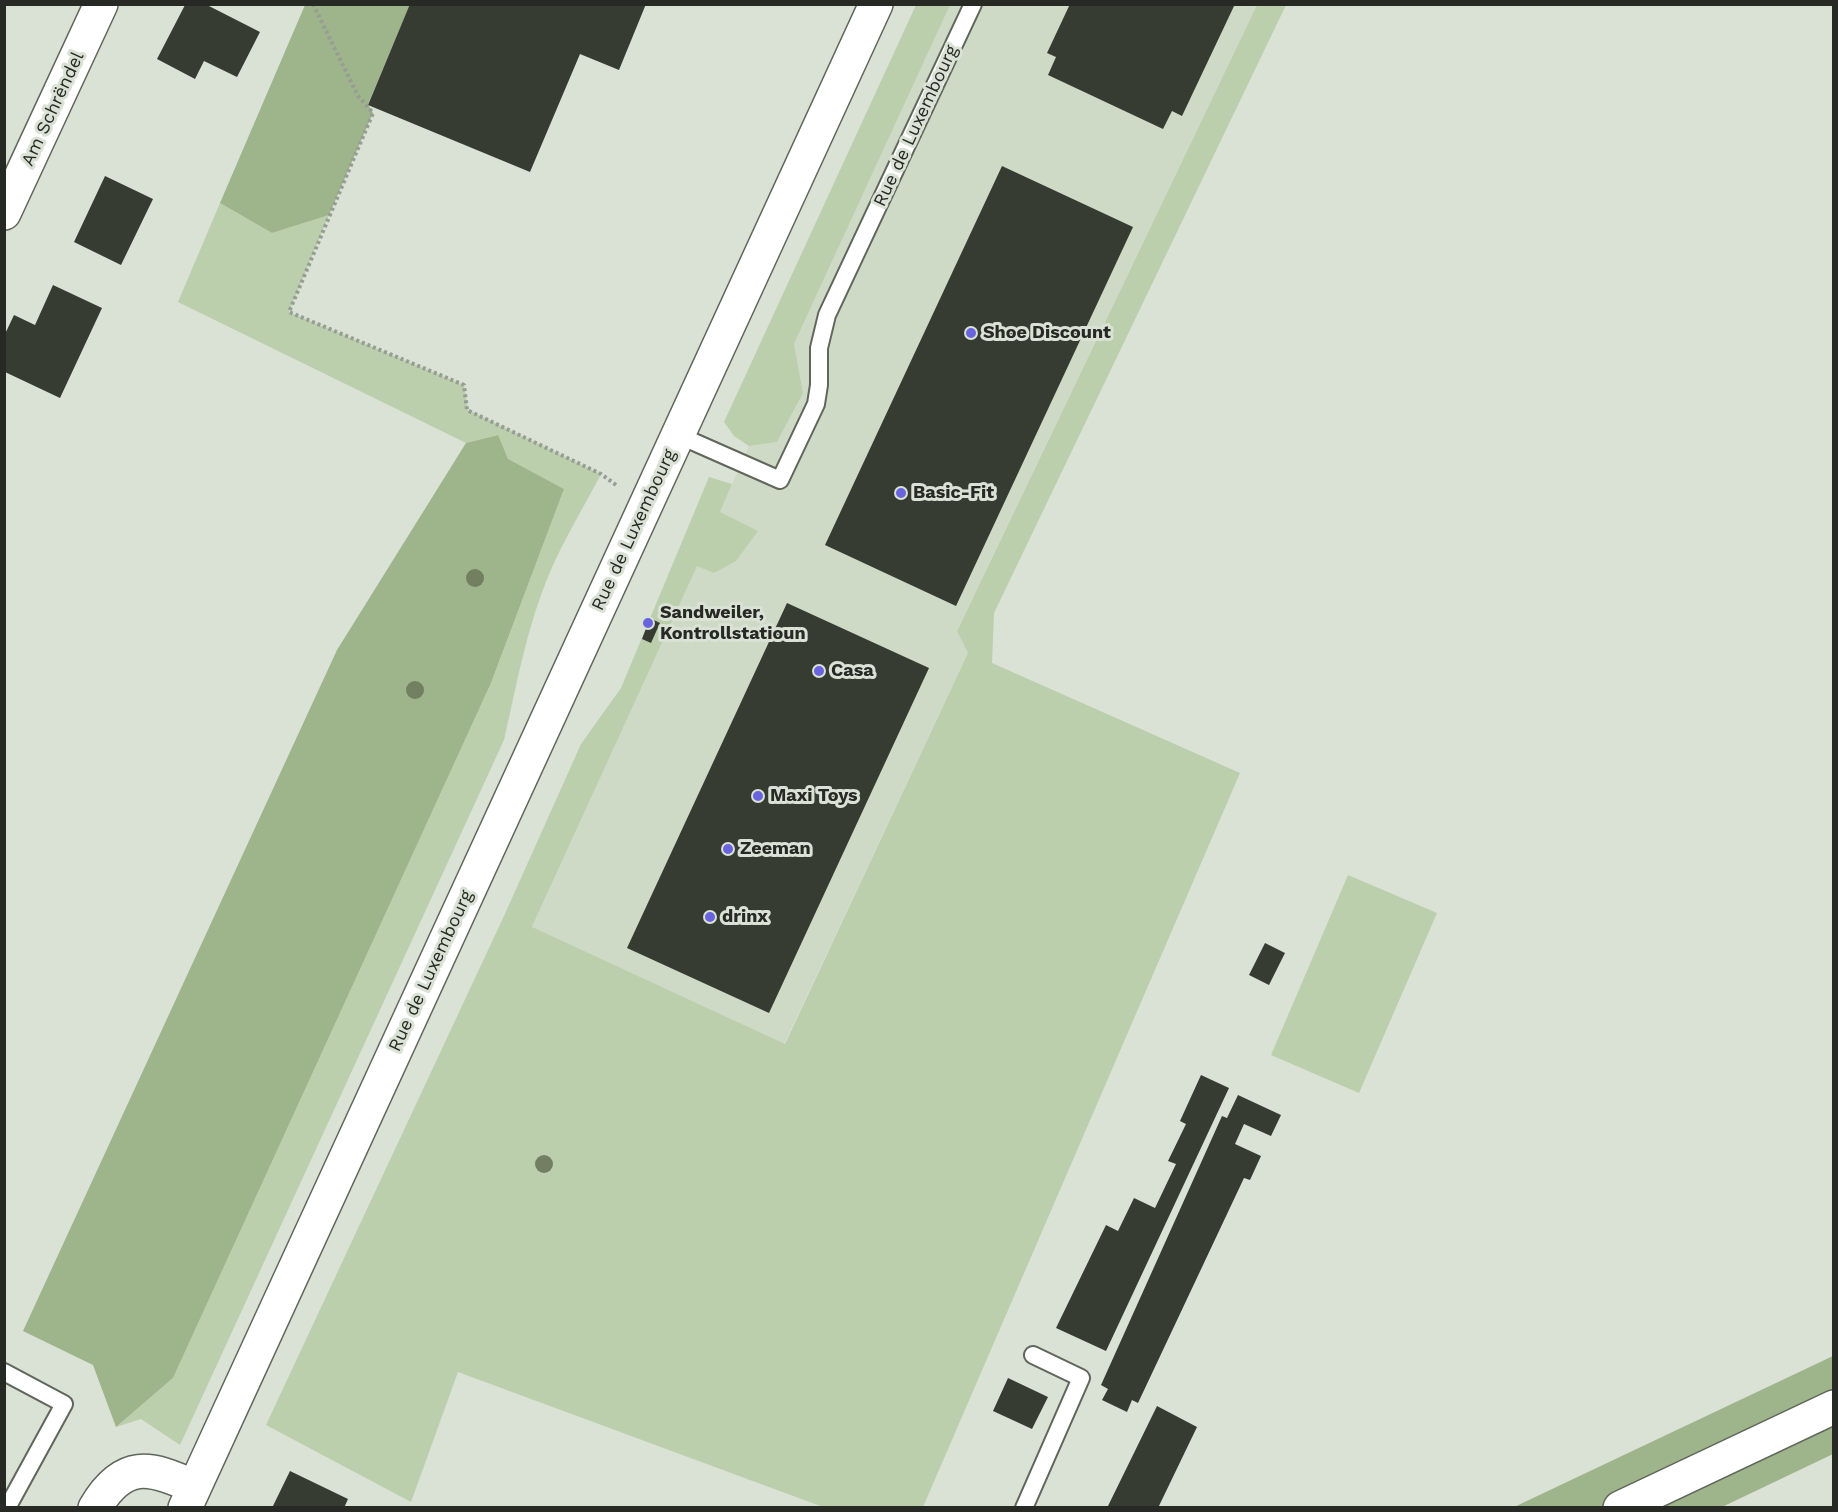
<!DOCTYPE html>
<html>
<head>
<meta charset="utf-8">
<style>
	body { margin:0 }
	#map { position:relative; width:1838px; height:1512px; overflow:hidden; background:#dae1d5; font-family:"Work Sans",sans-serif }
	canvas { display:block }
	.frame { position:absolute; inset:0; border:6px solid #262924; pointer-events:none }
</style>
</head>
<body>
<div id="map">
<canvas width="1838" height="1512"></canvas>
<div class="frame"></div>
</div>
<script>
const context = document.querySelector('canvas').getContext('2d');
context.lineJoin = 'round';
function fill(path, color) { context.fillStyle = color; context.fill(path, 'evenodd'); }
function strokePath(path, color, width, dash) { context.strokeStyle = color; context.lineWidth = width; context.lineCap = dash ? 'butt' : 'round'; context.setLineDash(dash || []); context.stroke(path); }
function label(font, color, halo, rows, align = 'center') {
  context.font = font + ' "Work Sans",sans-serif'; context.lineWidth = 6; context.setLineDash([]); context.textBaseline = 'middle'; context.strokeStyle = halo; context.fillStyle = color; for (const [text, x, y, turn = 0] of rows) {
    context.save(); context.translate(x, y); context.rotate((+turn || 0) * Math.PI / 180); context.textAlign = isNaN(turn) ? turn : align; if (halo) context.strokeText(text, 0, 0); context.fillText(text, 0, 0); context.restore();
  }
}
fill(new Path2D(`
	M950,5H1257L957,630L968,653L784,1044L532,928L697,565L757,531L720,512L749,446L777,442L803,393L794,344Z`), '#ced9c6');
fill(new Path2D(`
	M916,5H950L794,344L803,393L777,442L749,446L734,436L724,422Z
	M1257,5H1286L994,613L992,663L1240,773L923,1507H823L458,1372L411,1502L266,1425L504,916L581,744L621,688L709,477L732,484L720,512L758,531L736,561L714,573L697,566L532,927L785,1044L968,653L957,631Z
	M220,203L272,233L329,215L289,312L464,385L468,410L601,474C584,507 564,539 550,572C527,626 517,683 504,740L180,1445L141,1419L116,1427L173,1378L491,683L564,489L507,459L497,435L466,443L178,302Z
	M1348,875L1437,913L1359,1093L1271,1055Z`), '#bccfac');
fill(new Path2D(`
	M305,5H410L368,104L373,113L329,215L272,233L220,203Z
	M498,435L508,459L564,489L491,683L173,1378L116,1427L93,1365L23,1331L337,650L466,443Z
	M1833,1356V1454L1722,1507L1512,1508Z`), '#9eb48b');
fill(new Path2D(`
	M410,4H646L619,70L580,54L530,172L368,105Z
	M1070,4H1235L1182,116L1172,111L1163,129L1048,75L1056,57L1047,53Z
	M185,5H207L260,32L237,77L204,61L195,79L157,59Z
	M1002,166L1133,227L956,606L825,545Z
	M105,176L153,199L121,265L74,242Z
	M53,285L102,308L60,398L5,372V334L14,315L35,325Z
	M787,603L929,668L769,1013L627,948Z
	M650,618L660,623L651,643L642,639Z
	M1265,943L1285,953L1269,985L1249,975Z
	M1201,1075L1229,1088L1106,1351L1056,1328L1106,1225L1118,1231L1134,1198L1155,1208L1176,1164L1168,1161L1186,1124L1180,1121Z
	M1238,1095L1281,1115L1271,1136L1244,1124L1235,1144L1261,1156L1250,1180L1244,1178L1138,1403L1132,1400L1127,1412L1102,1400L1108,1389L1101,1385L1222,1116L1227,1118Z
	M1008,1378L1048,1397L1032,1429L993,1411Z
	M1157,1406L1197,1427L1158,1508H1107Z
	M290,1471L348,1499L344,1508H272Z`), '#373c32');
const lane = new Path2D(`
	M678,435L780,480L816,404L819,385V348L827,315L973,4
	M4,1372L64,1404L7,1508
	M1024,1508L1081,1378L1033,1355`);
const street = new Path2D(`
	M4,213L101,4
	M95,1508C123,1460 150,1466 194,1487
	M1620,1508L1834,1407`);
const secondary = new Path2D(`
	M185,1508L876,4`);
strokePath(lane, '#60665b', 20);
strokePath(street, '#60665b', 36);
strokePath(secondary, '#60665b', 36);
strokePath(new Path2D(`
	M313,4L358,96L373,113L289,312L464,385L467,410L601,474L616,485`), '#979d93', 4, [3, 3]);
strokePath(lane, '#fff', 16);
strokePath(street, '#fff', 33);
strokePath(secondary, '#fff', 33);
context.fillStyle = '#728061';
for (const [x, y] of [
	[475,578],
	[415,690],
	[544,1164]
]) { context.beginPath(); context.arc(x, y, 9, 0, 2 * Math.PI); context.fill(); }
for (const [x, y, r, color] of [
	[971,333,6,"#6964de"],
	[901,493,6,"#6964de"],
	[648,623,6,"#6964de"],
	[819,671,6,"#6964de"],
	[758,796,6,"#6964de"],
	[728,849,6,"#6964de"],
	[710,917,6,"#6964de"]
]) { const dot = new Path2D(); dot.arc(x, y, r, 0, 2 * Math.PI); context.fillStyle = color; context.fill(dot); strokePath(dot, '#dae1d5', 2); }
label('18px', '#262924', '#dae1d5', [
	["Am Schrëndel",53,109,-65],
	["Rue de Luxembourg",916,126,-65],
	["Rue de Luxembourg",634,530,-65],
	["Rue de Luxembourg",431,971,-65]
]);
label('bold 18px', '#262924', '#dae1d5', [
	["Shoe Discount",983,333],
	["Basic-Fit",913,493],
	["Sandweiler,",660,613],
	["Kontrollstatioun",660,634],
	["Casa",831,671],
	["Maxi Toys",770,796],
	["Zeeman",740,849],
	["drinx",722,917]
], 'left');
</script>
</body>
</html>
